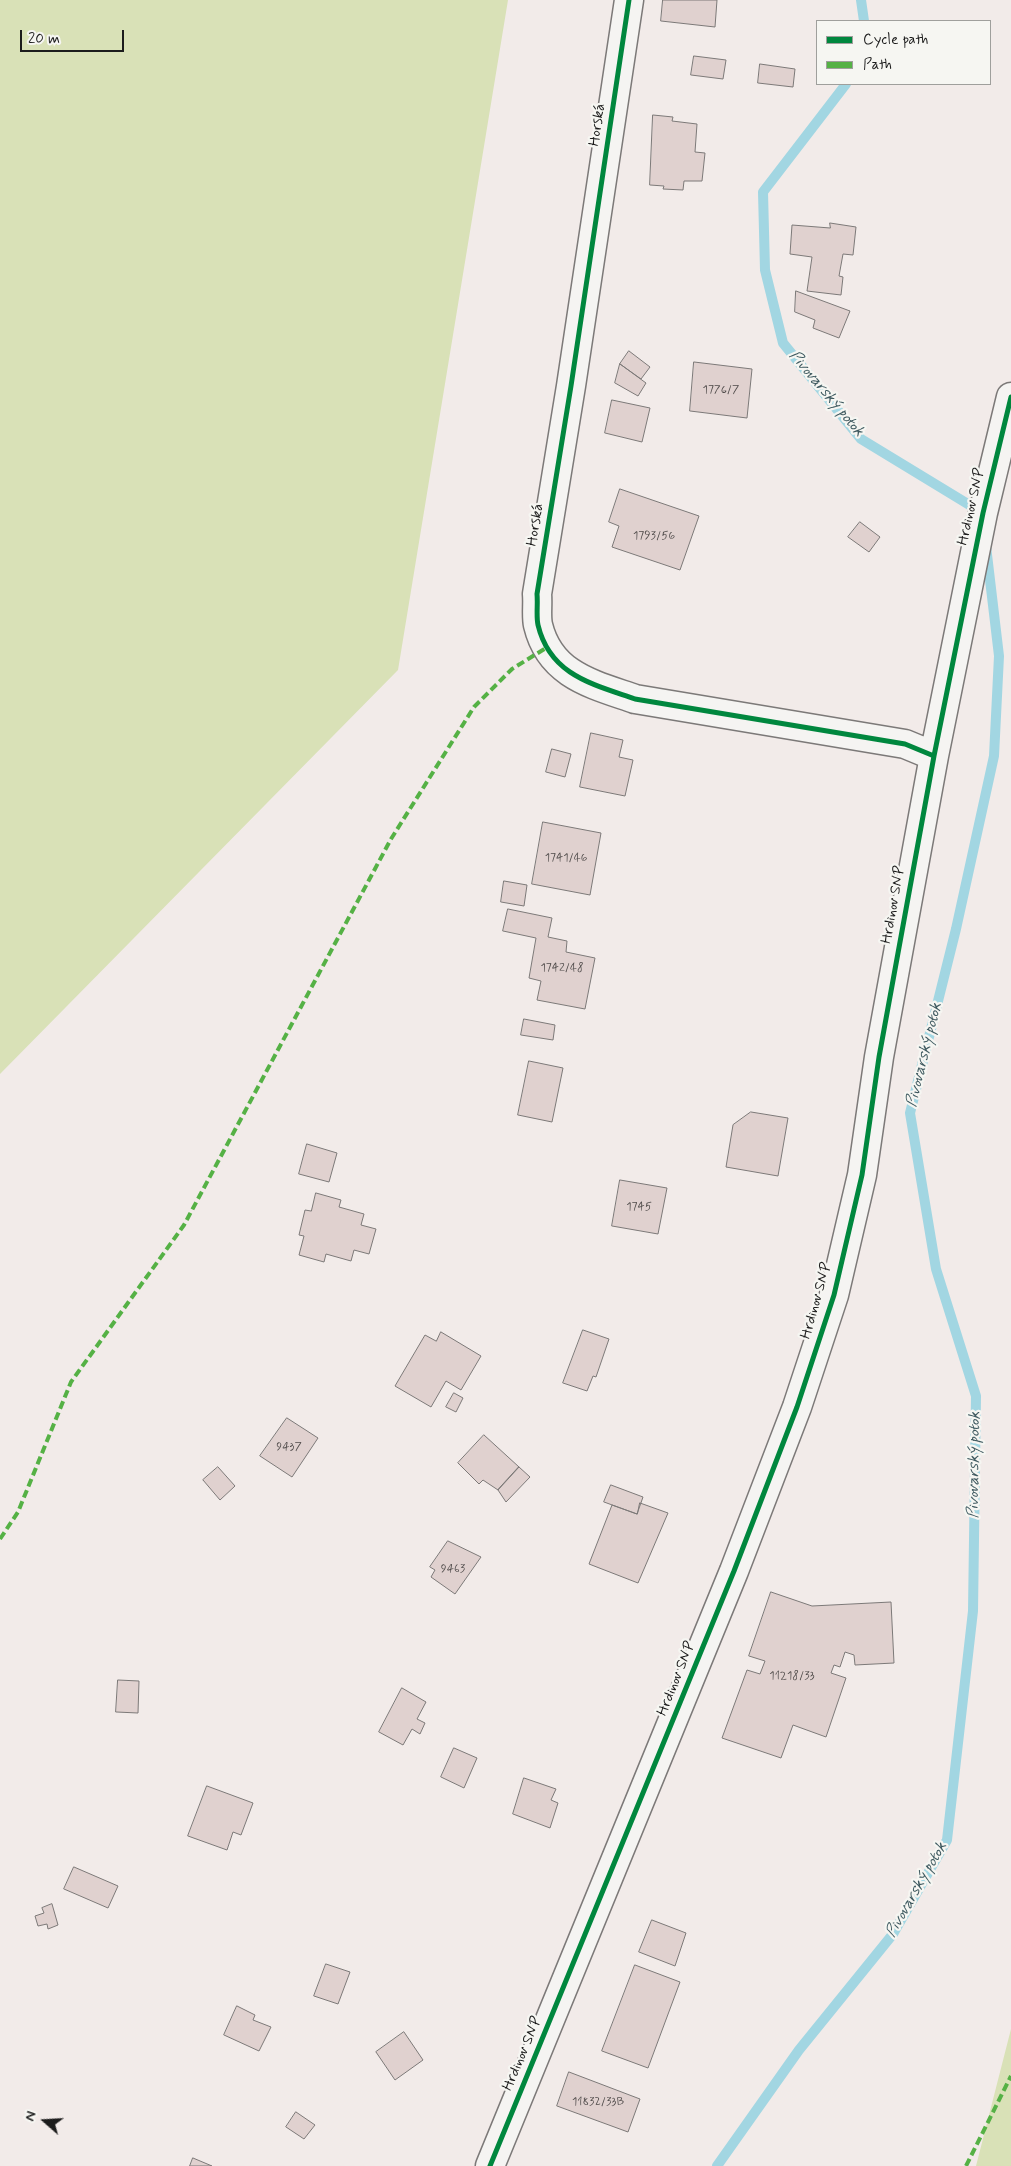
<!DOCTYPE html>
<html>
<head>
<meta charset="utf-8">
<style>
	body { margin:0 }
	#map { position:relative; width:1011px; height:2166px; overflow:hidden; background:#f2ebe9; font-family:Mynerve,sans-serif }
	canvas { display:block }
	.legend { position:absolute; left:816px; top:20px; width:175px; height:65px; box-sizing:border-box; background:#f6f6f2; border:1px solid #9f9f9c; margin:0; padding:6px 9px; list-style:none; font-size:15px; color:#1c1c1c }
	.legend li { display:flex; align-items:center; gap:10px; height:25px }
	.legend b { width:25px; border:1px solid #9f9f9c }
	.north { position:absolute; left:20px; top:2096px; width:50px; height:50px; -webkit-text-stroke:4px #f6f6f2; paint-order:stroke; rotate:289deg; font-size:14px; font-weight:700; line-height:20px; text-align:center; color:#1c1c1c }
	.north::after { content:''; display:block; margin:auto; width:18px; height:22px; background:#1c1c1c; clip-path:polygon(50% 0,100% 100%,50% 72%,0 100%) }
	.scale { position:absolute; left:20px; top:30px; width:104px; height:22px; box-sizing:border-box; border:2px solid #1c1c1c; border-top:0; padding-left:6px; font-size:15px; line-height:18px; white-space:nowrap; color:#1c1c1c; -webkit-text-stroke:4px #f6f6f2; paint-order:stroke }
</style>
</head>
<body>
<div id="map">
<canvas width="1011" height="2166"></canvas>
<ul class="legend">
<li><b style="height:6px;background:#00873e"></b>Cycle path</li>
<li><b style="height:6px;background:#55b145"></b>Path</li>
</ul>
<div class="north">N</div>
<div class="scale">20 m</div>
</div>
<script>
const context = document.querySelector('canvas').getContext('2d');
context.lineJoin = 'round';
function fill(path, color) { context.fillStyle = color; context.fill(path, 'evenodd'); }
function strokePath(path, color, width, dash) { context.strokeStyle = color; context.lineWidth = width; context.lineCap = dash ? 'butt' : 'round'; context.setLineDash(dash || []); context.stroke(path); }
function label(font, color, halo, rows, align = 'center') {
  context.font = font + ' Mynerve,sans-serif'; context.lineWidth = 4.5; context.setLineDash([]); context.textBaseline = 'middle'; context.strokeStyle = halo; context.fillStyle = color; for (const [text, x, y, turn = 0] of rows) {
    context.save(); context.translate(x, y); context.rotate((+turn || 0) * Math.PI / 180); context.textAlign = isNaN(turn) ? turn : align; if (halo) context.strokeText(text, 0, 0); context.fillText(text, 0, 0); context.restore();
  }
}
fill(new Path2D(`
	M0,0H508L398,670L0,1074Z
	M1011,2029V2166H976Z`), '#d9e1b7');
strokePath(new Path2D(`
	M861,0L864,21
	M846,84L763,192L765,270L783,343L861,439L981,512
	M717,2166L799,2050L893,1934L947,1840L973,1611L976,1396L936,1269L910,1113L956,929L994,756L999,656L986,546`), '#a2d6e2', 10);
const building = new Path2D(`
	M663,0H717L715,27L661,21Z
	M694,56L726,60L723,79L691,75Z
	M760,64L795,69L793,87L758,83Z
	M653,115L673,117L672,121L697,124L695,152L705,153L702,181H684L683,190L663,189L664,186L650,185Z
	M830,223L856,227L853,255L843,254L839,276L843,277L841,295L807,291L812,257L790,254L792,225L830,228Z
	M796,291L850,311L839,338L813,328L815,320L795,312Z
	M629,351L650,367L641,379L620,364Z
	M694,362L752,369L747,418L690,411Z
	M620,364L646,383L638,396L615,383Z
	M612,400L650,408L642,442L605,433Z
	M620,489L699,516L680,570L612,547L619,526L609,522Z
	M860,522L880,537L869,552L848,537Z
	M591,733L623,740L619,757L633,760L625,796L580,787Z
	M552,749L571,754L565,777L546,772Z
	M543,822L601,833L590,895L532,884Z
	M504,881L527,885L524,906L501,902Z
	M508,909L552,918L548,937L567,941L566,952L595,958L585,1009L537,1000L541,981L529,978L536,938L503,931Z
	M524,1019L555,1025L553,1040L521,1035Z
	M529,1061L563,1068L552,1122L518,1115Z
	M751,1112L788,1118L778,1176L726,1167L733,1125Z
	M307,1144L337,1153L329,1182L299,1174Z
	M620,1180L667,1188L658,1234L612,1226Z
	M316,1193L341,1200L339,1207L364,1214L361,1225L376,1229L369,1254L354,1250L351,1261L326,1254L324,1262L299,1255L304,1236L299,1235L305,1210L311,1211Z
	M583,1330L609,1339L596,1377L593,1376L587,1391L563,1383Z
	M441,1332L481,1356L461,1390L446,1381L431,1407L395,1386L425,1335L436,1341Z
	M454,1393L463,1398L456,1412L446,1407Z
	M287,1418L318,1438L292,1477L260,1456Z
	M484,1435L519,1467L498,1490L483,1480L479,1484L458,1463Z
	M218,1467L235,1486L220,1500L203,1480Z
	M519,1467L530,1477L506,1502L498,1490Z
	M611,1485L643,1497L637,1514L604,1502Z
	M640,1503L668,1513L638,1583L589,1564L612,1505L637,1514Z
	M448,1541L481,1557L455,1594L431,1577L435,1570L430,1567Z
	M771,1592L812,1606L891,1602L894,1663L855,1665L854,1655L845,1652L840,1667L834,1665L831,1673L846,1678L826,1737L793,1725L781,1758L722,1738L747,1670L760,1674L765,1661L749,1656Z
	M118,1680L139,1681L138,1713L116,1712Z
	M402,1688L426,1702L417,1719L425,1723L420,1734L412,1729L403,1745L379,1732Z
	M454,1748L477,1758L464,1788L441,1777Z
	M524,1778L556,1789L551,1800L558,1803L550,1828L513,1814Z
	M207,1786L253,1803L241,1835L233,1832L227,1850L188,1836Z
	M74,1867L118,1886L108,1908L64,1889Z
	M52,1904L58,1925L48,1929L47,1924L38,1926L35,1916L44,1913L42,1908Z
	M652,1920L686,1933L675,1966L639,1952Z
	M326,1964L350,1972L338,2004L314,1996Z
	M635,1965L680,1982L648,2068L602,2051Z
	M237,2006L255,2015L253,2020L271,2027L259,2051L224,2035Z
	M404,2032L423,2060L395,2080L376,2052Z
	M569,2072L640,2099L628,2132L557,2106Z
	M296,2112L315,2125L304,2139L286,2127Z
	M193,2158L212,2166H190Z`);
fill(building, '#e0d1cf');
strokePath(building, '#7c7978', 1);
const minor = new Path2D(`
	M629,0L571,386L537,594C538,604 536,616 538,625C550,675 592,684 635,699L905,744L934,756
	M490,2166L734,1571L797,1407L834,1295L862,1175L879,1057L934,756L983,513L1011,397`);
strokePath(minor, '#7c7978', 31);
strokePath(minor, '#f5f4f2', 28);
strokePath(new Path2D(`
	M0,1539L18,1512L71,1382L184,1225L391,839L474,707L512,669L546,648
	M966,2166L1011,2076`), '#55b145', 4, [8, 4]);
strokePath(new Path2D(`
	M629,0L571,386L537,594C538,604 536,616 538,625C550,675 592,684 635,699L905,744L934,756
	M490,2166L734,1571L797,1407L834,1295L862,1175L879,1057L934,756L983,513L1011,397`), '#00873e', 5);
label('12px', '#4f4b4a', null, [
	["1776/7",721,390],
	["1793/56",654,536],
	["1741/46",566,858],
	["1742/48",562,968],
	["1745",639,1207],
	["9437",289,1447],
	["9463",453,1569],
	["11218/33",792,1676],
	["11832/33B",598,2102]
]);
label('15px', '#1c1c1c', '#f6f6f2', [
	["Horská",598,125,-82],
	["Hrdinov SNP",972,507,-77],
	["Horská",536,525,-81],
	["Hrdinov SNP",894,905,-80],
	["Hrdinov SNP",817,1301,-74],
	["Hrdinov SNP",677,1679,-68],
	["Hrdinov SNP",523,2054,-67]
]);
label('italic 16px', '#3f5a60', '#f6f6f2', [
	["Pivovarský potok",826,394,50],
	["Pivovarský potok",925,1055,-76],
	["Pivovarský potok",975,1465,-89],
	["Pivovarský potok",917,1890,-60]
]);
</script>
</body>
</html>
